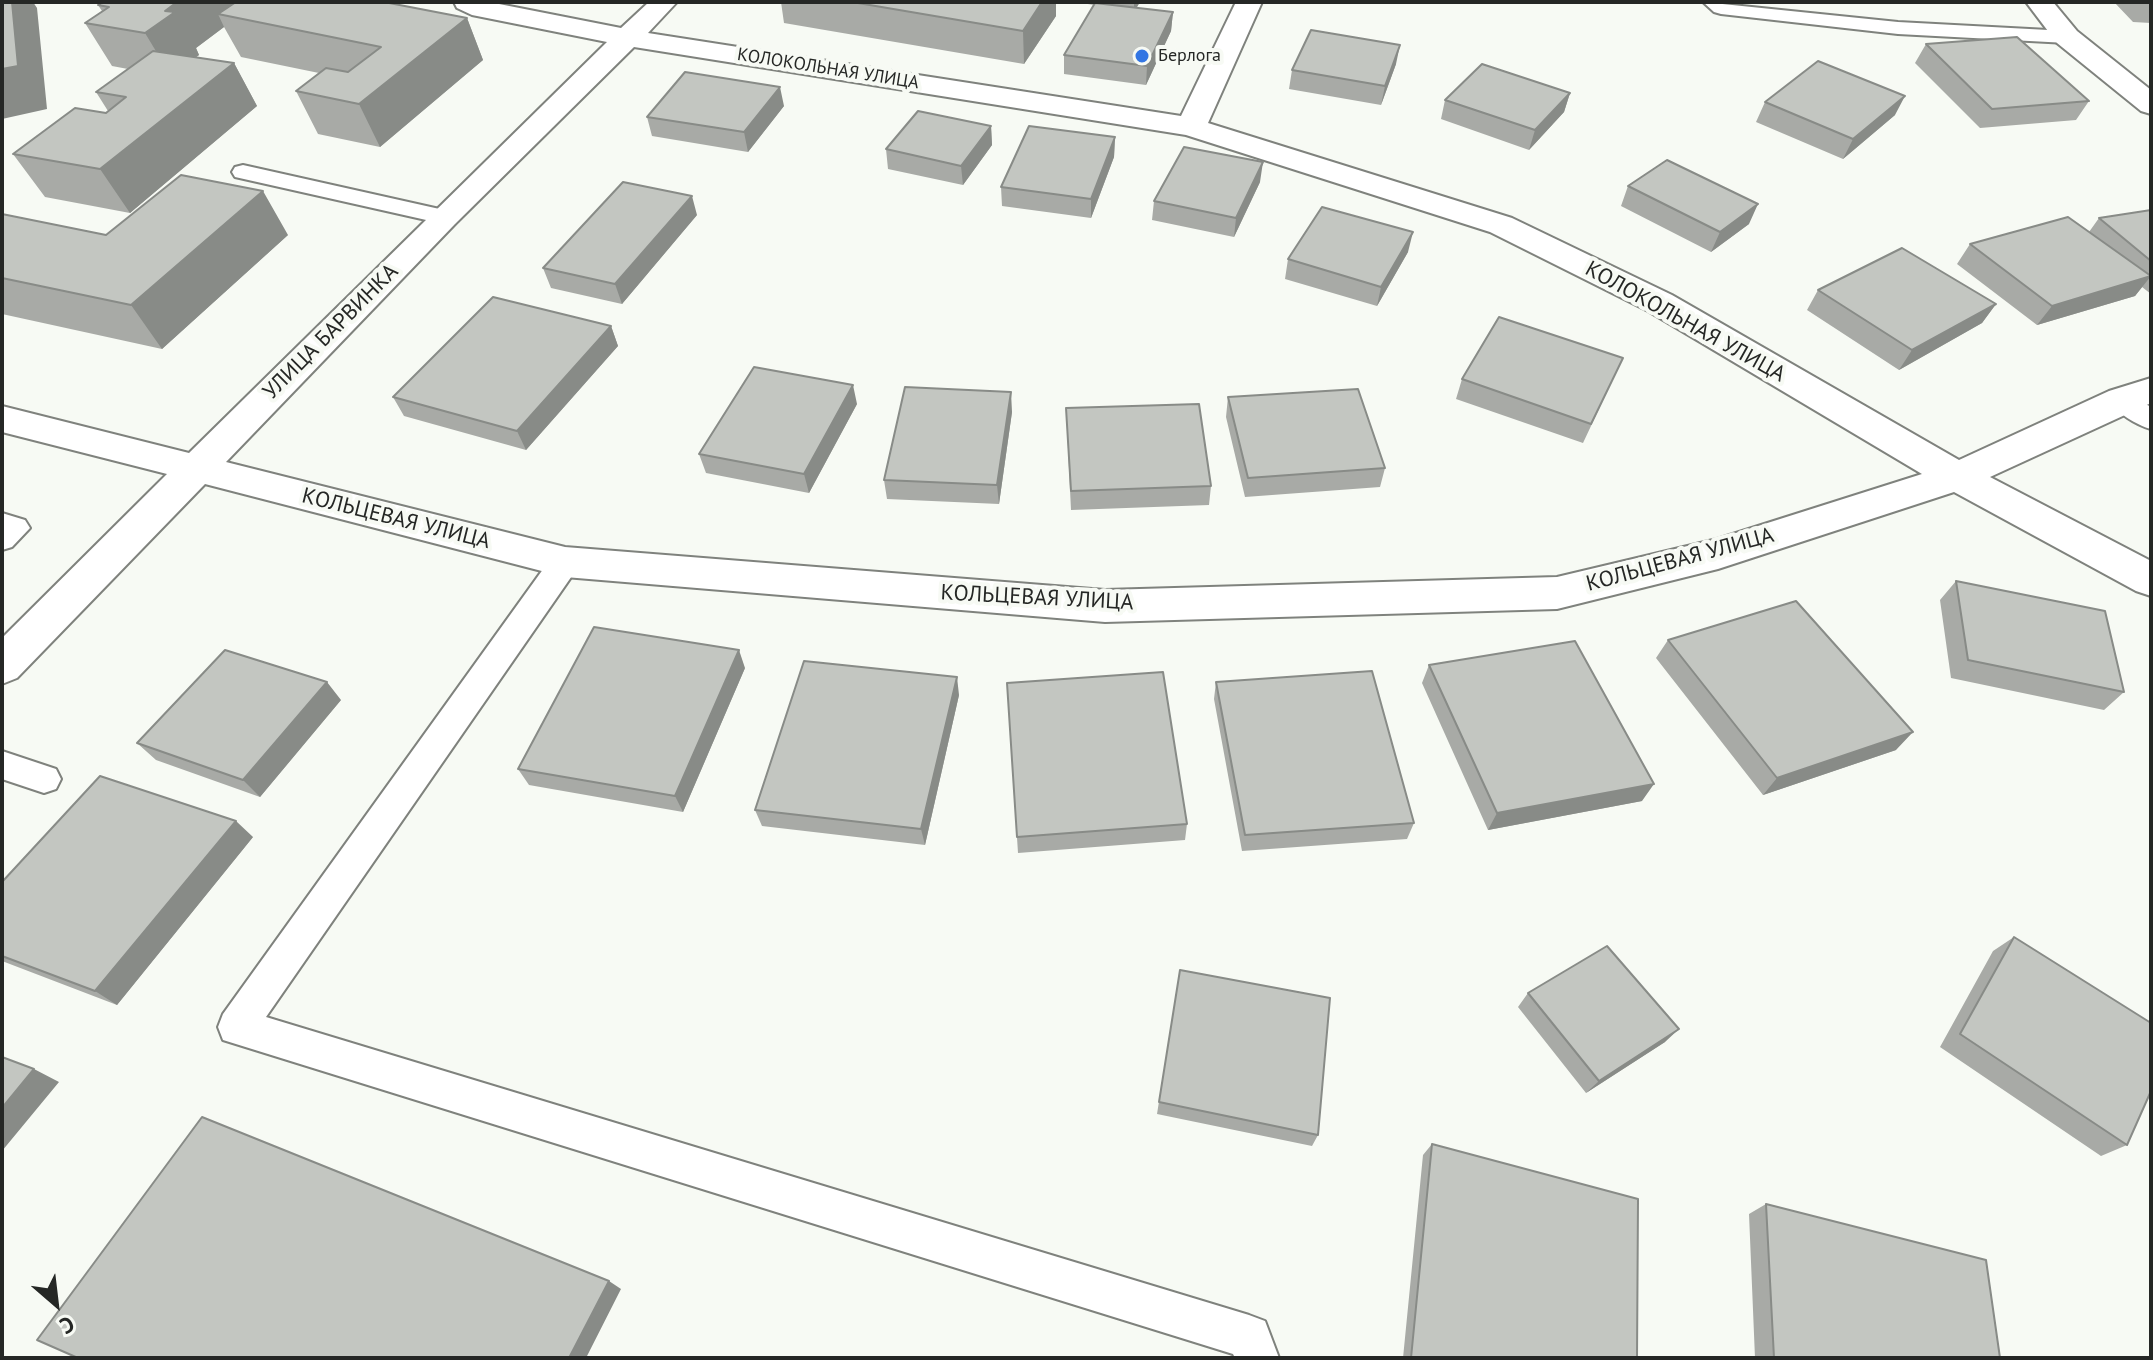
<!DOCTYPE html>
<html>
<head>
<meta charset="utf-8">
<style>
	body { margin:0 }
	#map { position:relative; width:2153px; height:1360px; overflow:hidden; background:#f7faf4; font-family:"PT Sans",sans-serif }
	canvas { display:block }
	.frame { position:absolute; inset:0; border:4px solid #252725; pointer-events:none }
	.north { position:absolute; left:16px; top:1264px; width:80px; height:80px; -webkit-text-stroke:6px #f7faf4; paint-order:stroke; rotate:152deg; font-size:22px; font-weight:700; line-height:32px; text-align:center; color:#252725 }
	.north::after { content:''; display:block; margin:auto; width:28px; height:36px; background:#252725; clip-path:polygon(50% 0,100% 100%,50% 72%,0 100%) }
</style>
</head>
<body>
<div id="map">
<canvas width="2153" height="1360"></canvas>
<div class="frame"></div>
<div class="north">С</div>
</div>
<script>
const context = document.querySelector('canvas').getContext('2d');
context.lineJoin = 'round';
function strokePath(path, color, width, dash) { context.strokeStyle = color; context.lineWidth = width; context.lineCap = dash ? 'butt' : 'round'; context.setLineDash(dash || []); context.stroke(path); }
function fill(path, color) { context.fillStyle = color; context.fill(path, 'evenodd'); }
function label(font, color, halo, rows, align = 'center') {
  context.font = font + ' "PT Sans",sans-serif'; context.lineWidth = 8; context.setLineDash([]); context.textBaseline = 'middle'; context.strokeStyle = halo; context.fillStyle = color; for (const [text, x, y, turn = 0] of rows) {
    context.save(); context.translate(x, y); context.rotate((+turn || 0) * Math.PI / 180); context.textAlign = isNaN(turn) ? turn : align; if (halo) context.strokeText(text, 0, 0); context.fillText(text, 0, 0); context.restore();
  }
}
const lane = new Path2D(`
	M1703,2L1898,22L2067,31L2077,37L2067,43L1898,34L1721,14L1714,12Z
	M243,165L444,210L452,212L456,217L452,222L444,224L235,177L232,172L235,167Z
	M2122,391L2151,407V429C2136,425 2117,413 2109,400L2113,394Z
	M2,513L25,520L30,528L12,547L2,550Z
	M565,551L576,554L580,562L576,570L266,1017L1249,1315L1265,1321L1279,1358H1235L1233,1354L223,1040L218,1027L223,1014L554,554Z
	M2,751L56,769L61,779L56,789L44,793L2,779Z`);
const street = new Path2D(`
	M454,2H489L621,28L649,2H677L648,33L1181,116L1236,2H1262L1208,123L1512,218L1672,295L1959,460L2109,391L2151,378V403L1990,477L2151,561V596L2136,591L1954,492L1718,569L1557,609L1105,622L565,577L205,484L17,678L2,684V638L167,474L2,432V406L189,453L607,42L472,15L457,8ZM634,47L1186,135L1490,232L1648,311L1922,474L1717,539L1557,577L1105,590L565,547L226,462L455,224Z
	M2026,2H2053L2077,31L2151,90V114L2141,111L2057,43Z`);
strokePath(lane, '#7f827d', 4);
strokePath(street, '#7f827d', 4);
fill(lane, '#fff');
fill(street, '#fff');
fill(new Path2D(`
	M781,2H1056V16L1024,64L784,23Z
	M1075,2H1140L1136,8L1173,12L1171,31L1146,85L1064,74V55L1094,5Z
	M2114,2H2151V23L2133,22Z
	M98,5L467,18L483,60L380,147L318,134L296,91L319,73L241,57L224,27L196,48L199,55L196,57L234,63L257,106L130,213L45,197L13,154L108,111L96,92L128,69L112,66L85,23L102,11Z
	M1926,44L2089,101L2076,120L1980,128L1915,63Z
	M1396,64L1381,105L1289,89L1292,70Z
	M1570,93L1564,112L1529,150L1441,119L1445,100Z
	M1765,102L1895,115L1843,159L1756,122Z
	M784,106L748,152L652,136L647,117Z
	M991,126L992,145L963,185L888,169L886,149Z
	M1115,137L1114,157L1091,218L1002,206L1001,187Z
	M1260,182L1234,237L1152,220L1154,201Z
	M1628,186L1749,224L1711,252L1621,206Z
	M2151,210V294L2142,287L2135,296L2037,325L1957,264L1970,244L2089,232L2099,218Z
	M2,214L106,235H288L162,349L2,314Z
	M697,215L622,304L551,288L543,268Z
	M1408,252L1377,306L1285,279L1288,259Z
	M1818,290L1996,304L1982,323L1899,370L1807,310Z
	M611,326L618,346L526,450L404,416L393,397Z
	M1614,377L1583,443L1456,399L1462,379Z
	M1228,397L1385,468L1380,487L1245,497L1226,417Z
	M857,404L809,493L706,473L699,454Z
	M1066,408L1211,486L1209,505L1071,510Z
	M1012,412L999,504L887,499L884,480Z
	M1956,581L2124,692L2104,710L1951,678L1940,600Z
	M1668,640L1896,750L1763,795L1656,658Z
	M1429,665L1642,801L1488,830L1422,683Z
	M745,668L683,812L529,785L518,769Z
	M1216,682L1414,823L1407,839L1242,851L1214,699Z
	M1007,683L1187,824L1185,840L1018,853Z
	M959,695L925,845L762,826L755,810Z
	M341,700L260,797L156,760L137,743Z
	M253,837L117,1005L2,961V882Z
	M2014,937L2127,1145L2101,1156L1940,1047L1993,951Z
	M1180,970L1318,1135L1312,1146L1157,1114Z
	M1528,993L1665,1042L1586,1093L1518,1007Z
	M1432,1144L1637,1358H1403L1423,1155Z
	M1766,1204L2000,1358H1755L1749,1214Z`), '#a8aaa6');
fill(new Path2D(`
	M12,2H33L37,8L47,109L2,119V69Z
	M177,2H258L218,14L224,27L196,48L199,55L171,76L145,33L165,11Z
	M1042,2H1056V16L1024,64L1023,31Z
	M1134,2H1140L1134,12Z
	M1173,12L1171,31L1146,85L1147,66Z
	M467,18L483,60L380,147L359,104Z
	M1400,45L1396,64L1381,105L1385,86Z
	M234,63L257,106L130,213L100,169Z
	M780,87L784,106L748,152L744,132Z
	M1570,93L1564,112L1529,150L1535,130Z
	M1905,96L1895,115L1843,159L1853,139Z
	M991,126L992,145L963,185L961,166Z
	M1115,137L1114,157L1091,218V199Z
	M1263,162L1260,182L1234,237L1236,218Z
	M263,191L288,235L162,349L131,305Z
	M692,196L697,215L622,304L615,284Z
	M1758,204L1749,224L1711,252L1720,232Z
	M1413,232L1408,252L1377,306L1381,287Z
	M2151,276L2135,296L2037,325L2052,306Z
	M1996,304L1982,323L1899,370L1912,350Z
	M611,326L618,346L526,450L517,431Z
	M853,385L857,404L809,493L804,474Z
	M1011,392L1012,412L999,504L997,485Z
	M739,650L745,668L683,812L675,796Z
	M957,677L959,695L925,845L921,829Z
	M327,682L341,700L260,797L243,780Z
	M1913,732L1896,750L1763,795L1777,778Z
	M1654,784L1642,801L1488,830L1497,813Z
	M236,821L253,837L117,1005L95,991Z
	M1679,1029L1665,1042L1586,1093L1599,1081Z
	M34,1069L59,1082L2,1151V1108Z
	M609,1281L621,1289L586,1358H569Z`), '#888b87');
const building = new Path2D(`
	M2,2H12L18,66L2,69Z
	M103,2H177L165,11L175,12L145,33L85,23L109,7L98,5Z
	M236,2H384L467,18L359,104L296,91L326,68L348,72L381,47L218,14Z
	M852,2H1042L1023,31Z
	M1095,3L1173,12L1147,66L1064,55Z
	M1311,30L1400,45L1385,86L1292,70Z
	M2017,37L2089,101L1992,109L1926,44Z
	M153,51L234,63L100,169L13,154L75,108L106,113L126,97L96,92Z
	M1818,61L1905,96L1853,139L1765,102Z
	M1482,64L1570,93L1535,130L1445,100Z
	M685,72L780,87L744,132L647,117Z
	M918,111L991,126L961,166L886,149Z
	M1029,126L1115,137L1091,199L1001,187Z
	M1184,147L1263,162L1236,218L1154,201Z
	M1667,160L1758,204L1720,232L1628,186Z
	M181,175L263,191L131,305L2,278V214L106,235Z
	M623,182L692,196L615,284L543,268Z
	M1322,207L1413,232L1381,287L1288,259Z
	M2151,210V261L2099,218Z
	M2068,217L2151,276L2052,306L1970,244Z
	M1902,248L1996,304L1912,350L1818,290Z
	M493,297L611,326L517,431L393,397Z
	M1499,317L1623,358L1591,424L1462,379Z
	M754,367L853,385L804,474L699,454Z
	M905,387L1011,392L997,485L884,480Z
	M1358,389L1385,468L1248,478L1228,397Z
	M1199,404L1211,486L1071,491L1066,408Z
	M1956,581L2105,611L2124,692L1968,660Z
	M1796,601L1913,732L1777,778L1668,640Z
	M594,627L739,650L675,796L518,769Z
	M1575,641L1654,784L1497,813L1429,665Z
	M225,650L327,682L243,780L137,743Z
	M804,661L957,677L921,829L755,810Z
	M1372,671L1414,823L1245,835L1216,682Z
	M1163,672L1187,824L1017,837L1007,683Z
	M100,776L236,821L95,991L2,956V882Z
	M2014,937L2151,1023V1091L2127,1145L1960,1034Z
	M1607,946L1679,1029L1599,1081L1528,993Z
	M1180,970L1330,998L1318,1135L1159,1102Z
	M2,1057L34,1069L2,1108Z
	M202,1117L609,1281L569,1358H78L37,1340Z
	M1432,1144L1638,1199L1637,1358H1411Z
	M1766,1204L1986,1260L2000,1358H1774Z`);
fill(building, '#c3c6c1');
strokePath(building, '#888b87', 2);
for (const [x, y, r, color] of [
	[1142,56,8,"#3376e3"]
]) { const dot = new Path2D(); dot.arc(x, y, r, 0, 2 * Math.PI); context.fillStyle = color; context.fill(dot); strokePath(dot, '#f7faf4', 3); }
label('18px', '#252725', '#f7faf4', [
	["Берлога",1158,56]
], 'left');
label('18px', '#252725', '#f7faf4', [
	["КОЛОКОЛЬНАЯ УЛИЦА",828,69,9]
]);
label('22px', '#252725', '#f7faf4', [
	["КОЛОКОЛЬНАЯ УЛИЦА",1685,322,29],
	["УЛИЦА БАРВИНКА",331,332,-45],
	["КОЛЬЦЕВАЯ УЛИЦА",396,519,14],
	["КОЛЬЦЕВАЯ УЛИЦА",1680,560,-15],
	["КОЛЬЦЕВАЯ УЛИЦА",1037,598,3]
]);
</script>
</body>
</html>
